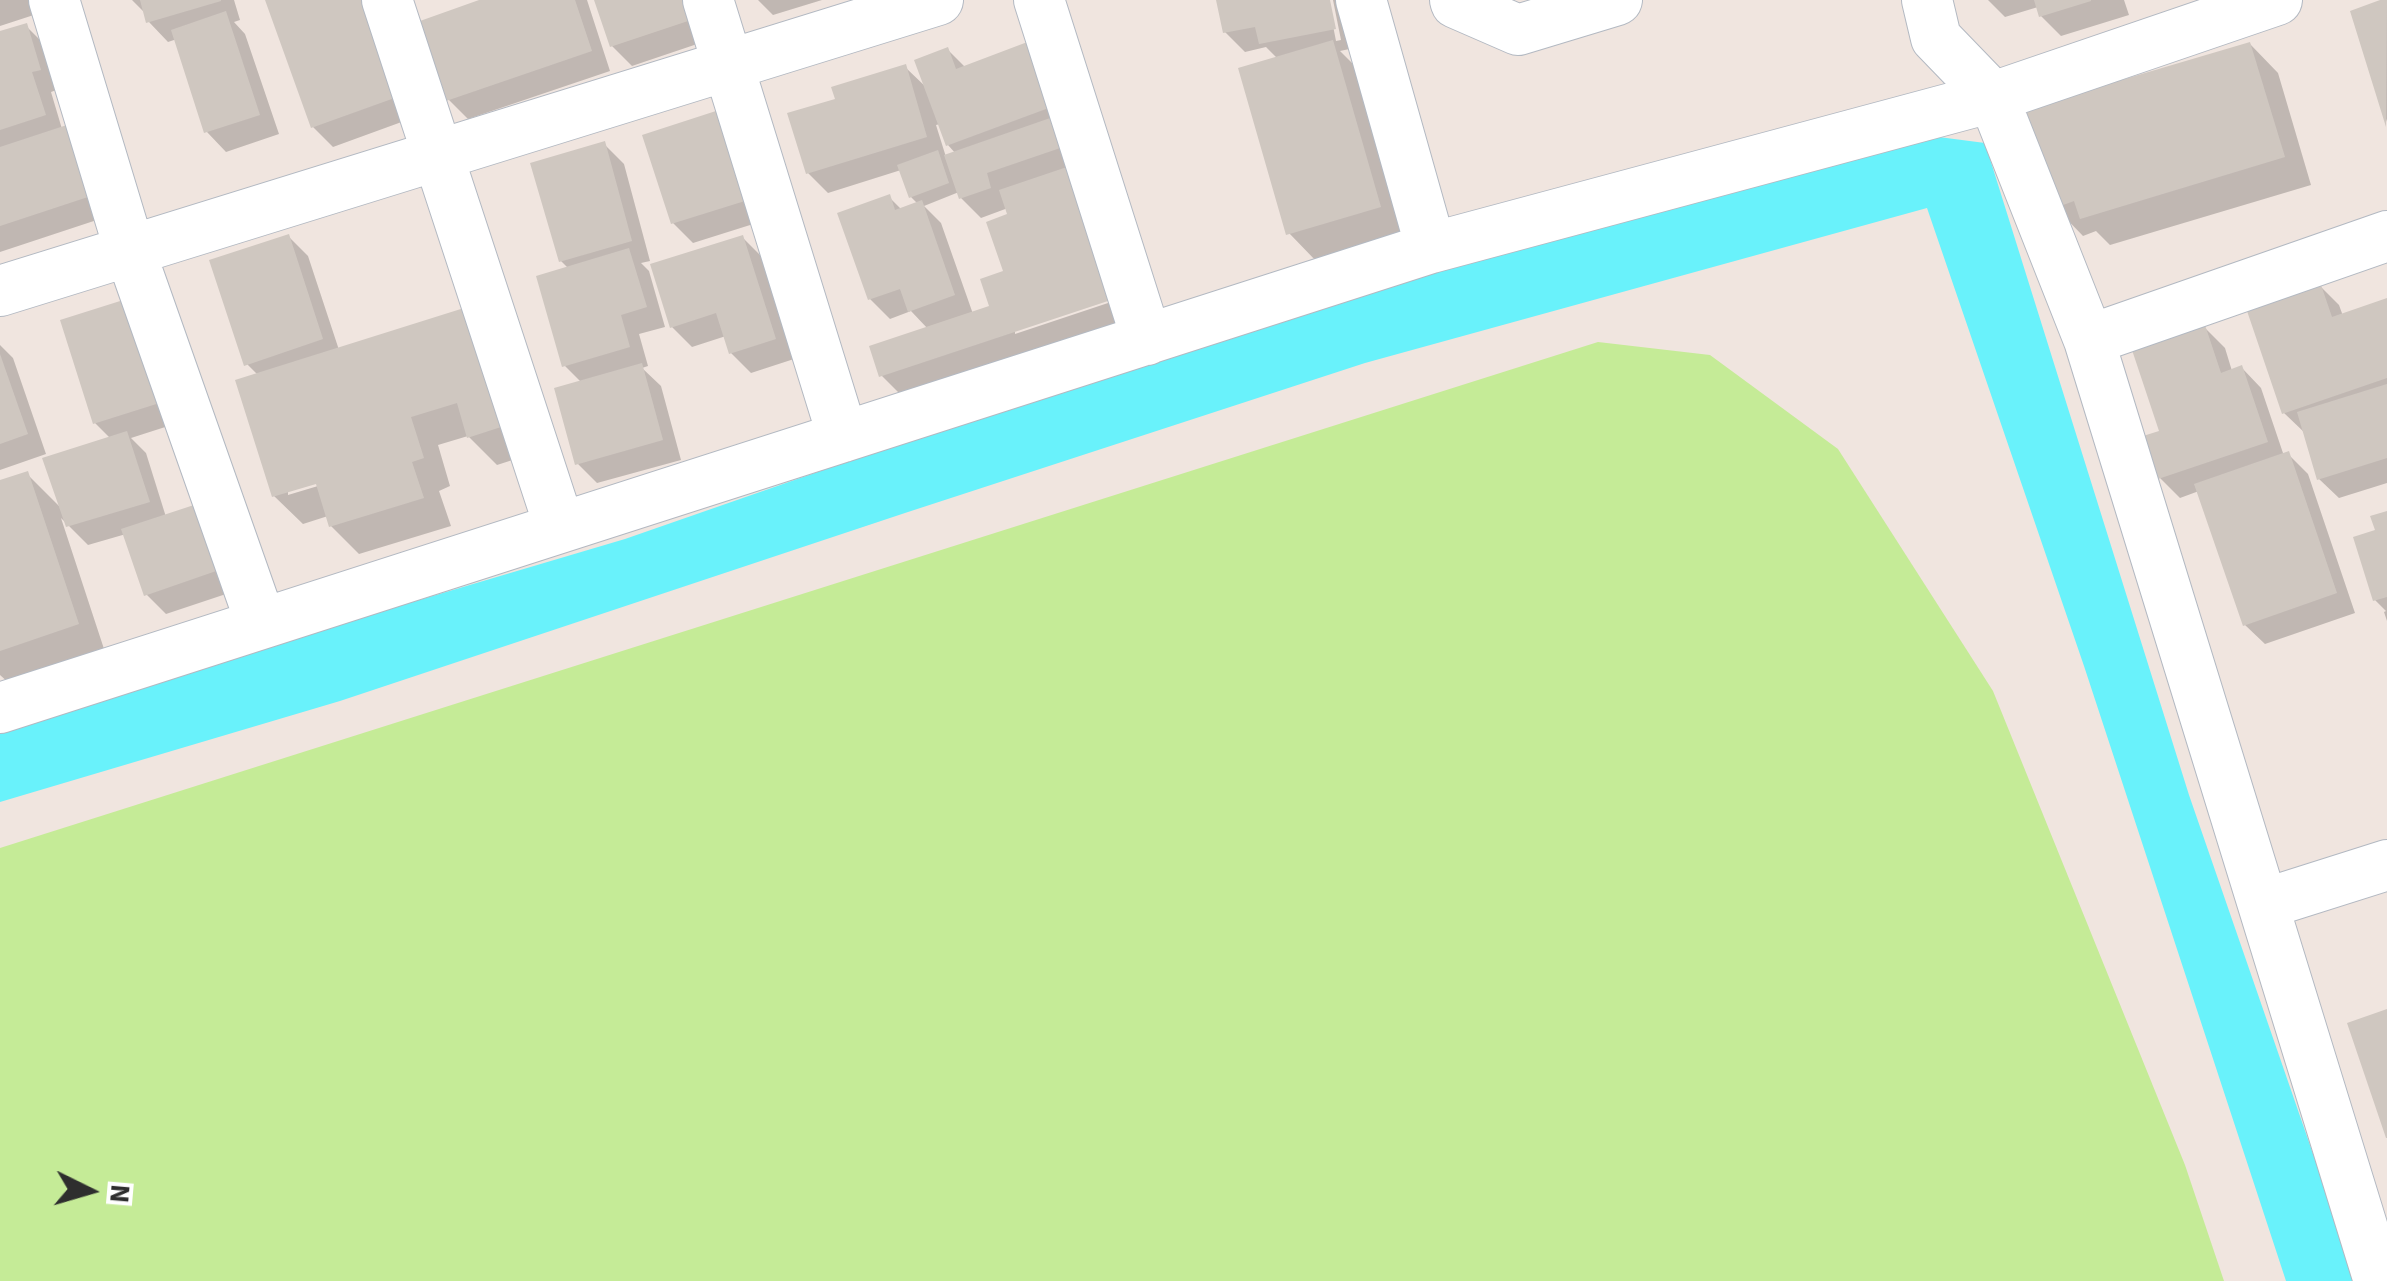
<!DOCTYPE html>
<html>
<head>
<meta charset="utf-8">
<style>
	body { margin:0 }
	#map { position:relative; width:2387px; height:1281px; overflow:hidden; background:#f0e5df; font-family:"Source Sans 3",sans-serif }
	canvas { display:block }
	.north { position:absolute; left:40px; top:1141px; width:100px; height:100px; -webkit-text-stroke:8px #fff; paint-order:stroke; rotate:95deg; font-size:28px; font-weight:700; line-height:40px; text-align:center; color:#2e2e2e }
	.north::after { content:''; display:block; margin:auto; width:35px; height:45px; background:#2e2e2e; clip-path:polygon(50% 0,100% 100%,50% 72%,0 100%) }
</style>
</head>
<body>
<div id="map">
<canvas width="2387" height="1281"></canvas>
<div class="north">N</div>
</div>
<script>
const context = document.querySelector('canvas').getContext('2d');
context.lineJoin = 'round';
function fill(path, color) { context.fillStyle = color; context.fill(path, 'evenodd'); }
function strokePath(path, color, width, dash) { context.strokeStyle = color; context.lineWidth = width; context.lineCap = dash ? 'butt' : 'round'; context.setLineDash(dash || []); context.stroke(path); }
fill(new Path2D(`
	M1598,342L1710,355L1838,449L1993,691L2185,1165L2224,1281H0V848Z`), '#c5eb97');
fill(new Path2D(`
	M1931,136L1985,143L2189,795L2357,1281H2286L2084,666L1927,208L1365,363L908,512L340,701L0,802V728L122,688L625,539L852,460L1448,267Z`), '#69f2fb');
fill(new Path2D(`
	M0,0H40L43,12L0,26Z
	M132,0H234L240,20L234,22L245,34L279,134L226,152L207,132L177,39L168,42L149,22L147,15Z
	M268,0L418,116L333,147L313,127Z
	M487,0H587L610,71L468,119L448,99Z
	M597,0H696L709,40L632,66L612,46Z
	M758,0H822L773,15Z
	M1219,0H1328L1336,41L1341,40L1333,0H1345L1354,48L1340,51L1360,71L1407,235L1317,262L1289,233L1278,59L1266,47L1245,52L1225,32Z
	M1988,0H2124L2129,15L2061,36L2041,16L2038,7L2005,17Z
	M2387,0V122L2353,12Z
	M26,26L46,46L59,89L51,92L62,129L115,214L0,252V34Z
	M1030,44L1137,328L910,404L881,375L928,329L911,311L890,319L870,299L889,197L902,210L918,204L911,197L901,170L828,193L808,173L838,100L905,67L928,89L948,50L966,68ZM940,124L948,145L956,154L946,157L936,125ZM959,192L961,198L981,218L1008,208L1010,216L1006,273L992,307L973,314L941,223L924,206ZM1122,293L1123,298L1015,334V329Z
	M2250,44L2278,73L2311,185L2110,245L2096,231L2083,236L2055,207Z
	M718,113L766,220L693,243L673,223Z
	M604,144L624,164L650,261L641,263L649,271L665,327L639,334L648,366L642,368L661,386L681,460L597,483L578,464L582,383L564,365L569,269L561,261Z
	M289,237L308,256L339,350L492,339L528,455L497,465L468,436L438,445L450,486L439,491L451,526L359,554L331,526L328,516L303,524L274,496L258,375L247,364ZM327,478L328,483L288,495V490Z
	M743,238L763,258L794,359L751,373L731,353L726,336L692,347L672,327Z
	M2319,285L2339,305L2343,316L2387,300V483L2339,498L2319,479L2306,434L2284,413Z
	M63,322L187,420L131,438L146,453L166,517L238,590L166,614L146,594L126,534L88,545L61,518L105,652L10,684L0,675V483L27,474L62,509L111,439L95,423Z
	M2205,328L2225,348L2232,371L2242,368L2261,388L2284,456L2288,454L2308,474L2355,613L2265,644L2245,625L2199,491L2180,498L2160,478L2162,432Z
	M0,345L13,358L46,454L0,470Z
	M2387,514V621L2384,612L2386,611L2375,600L2378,532Z`), '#0003');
fill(new Path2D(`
	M140,0H221V1L146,23Z
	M265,0H366L400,96L311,128Z
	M479,0H575L592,51L446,101L420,21Z
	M594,0H684L691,20L610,47Z
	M1216,0H1330L1336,29L1259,44L1255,27L1223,33Z
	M2034,0H2091V1L2039,17Z
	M2380,0H2387L2386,127L2350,11Z
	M226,11L260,115L204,133L171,30Z
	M27,23L41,70L32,72L46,115L0,130V31Z
	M1333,40L1381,207L1286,235L1238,68Z
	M1030,41L1054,106L946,146L914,60L948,47L956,69Z
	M2250,42L2285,157L2080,219L2074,201L2052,209L2023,109Z
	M906,64L927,137L806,174L787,113L835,99L831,87Z
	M719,110L748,200L671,224L642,135Z
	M1056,116L1066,146L987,173L991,188L959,199L944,155Z
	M73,123L97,194L0,226V147Z
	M605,141L632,241L559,262L530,163Z
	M938,150L949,183L909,198L897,165Z
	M1067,167L1111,300L879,377L869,346L989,306L980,279L1003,271L986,222L1007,214L999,190Z
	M890,194L895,210L922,200L955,295L908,312L900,289L868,300L837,213Z
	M289,234L323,339L244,366L209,260Z
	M743,235L776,339L729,354L716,313L670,328L650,264Z
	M629,248L647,307L621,315L630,347L562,367L536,276Z
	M2320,282L2332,317L2387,298V378L2282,414L2246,308Z
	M136,296L169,400L93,424L60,320Z
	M464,308L501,427L467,438L457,403L411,417L424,458L412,462L424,498L329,527L316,484L272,497L235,380Z
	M2205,325L2221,373L2242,365L2268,442L2158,479L2143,436L2159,431L2132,350Z
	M0,354L28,434L0,444Z
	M642,363L663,440L575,465L554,388Z
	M2387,384V458L2317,480L2297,412Z
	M127,431L150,502L66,527L42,458Z
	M2289,451L2337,593L2243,626L2194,484Z
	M28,471L79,624L0,651V480Z
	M197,504L219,570L144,596L121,529Z
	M2387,511V597L2373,601L2353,537L2375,530L2370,516Z
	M2387,1009V1138H2386L2347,1023Z`), '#cfc7c0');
const street = new Path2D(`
	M54,0L130,251L261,623
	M387,0L560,528
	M708,0L843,437
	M1039,0L1147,340
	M1361,0L1431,248
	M1455,0L1456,3L1518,30L1617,0
	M1927,0L1936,38L1993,97L2089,340L2379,1281
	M0,291L938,0
	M2089,340L2387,236
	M0,708L1431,248L1993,97L2277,0
	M2264,904L2387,865`);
strokePath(street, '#b3b9c2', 52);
strokePath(street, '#fff', 50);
</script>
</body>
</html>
